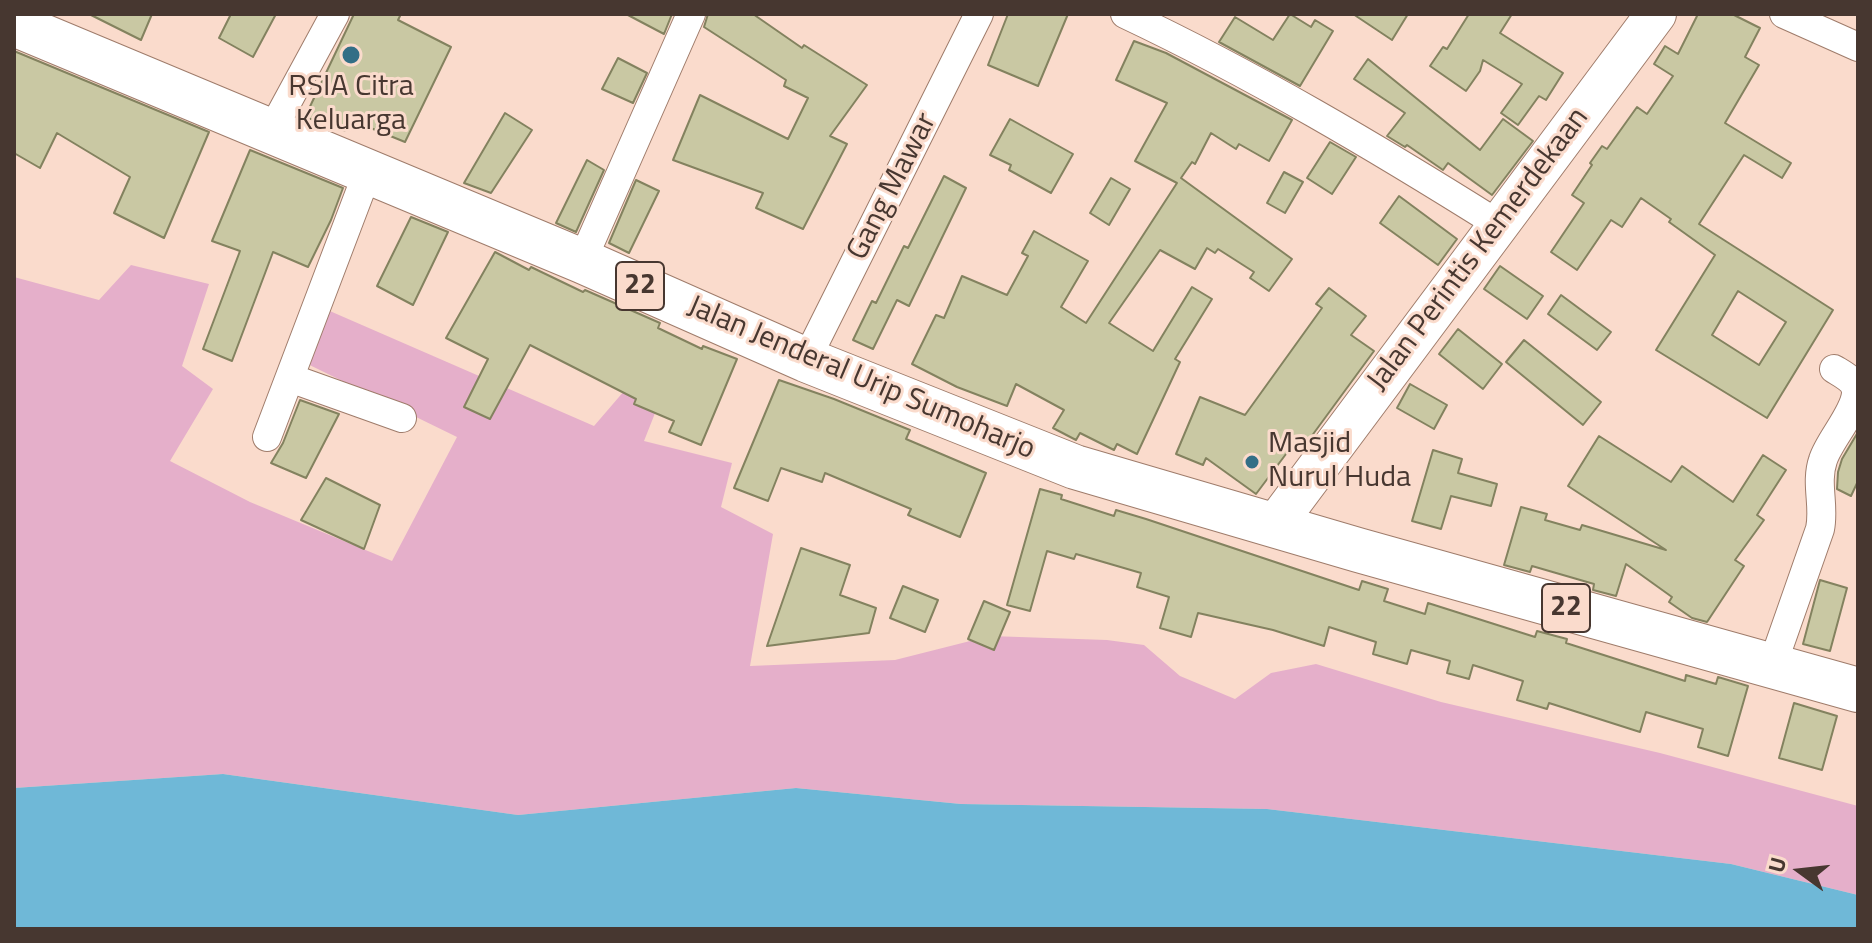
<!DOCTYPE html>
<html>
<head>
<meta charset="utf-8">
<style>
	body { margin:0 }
	#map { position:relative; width:1872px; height:943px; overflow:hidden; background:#fadbcc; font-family:"Titillium Web",sans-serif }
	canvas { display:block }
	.frame { position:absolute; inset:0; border:16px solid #473730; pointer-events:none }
	.north { position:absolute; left:1760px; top:831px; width:80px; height:80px; -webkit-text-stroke:6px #fadbcc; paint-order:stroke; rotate:285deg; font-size:22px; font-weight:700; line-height:32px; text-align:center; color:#473730 }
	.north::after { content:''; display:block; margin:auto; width:28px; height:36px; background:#473730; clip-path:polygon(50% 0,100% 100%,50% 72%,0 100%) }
</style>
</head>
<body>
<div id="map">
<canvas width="1872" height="943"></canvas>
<div class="frame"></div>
<div class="north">U</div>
</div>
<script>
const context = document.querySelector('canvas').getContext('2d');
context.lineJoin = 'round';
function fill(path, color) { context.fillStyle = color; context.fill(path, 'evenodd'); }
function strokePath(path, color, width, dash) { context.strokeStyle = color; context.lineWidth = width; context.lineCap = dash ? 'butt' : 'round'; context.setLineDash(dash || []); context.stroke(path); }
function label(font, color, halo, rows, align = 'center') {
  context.font = font + ' "Titillium Web",sans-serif'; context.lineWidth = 6; context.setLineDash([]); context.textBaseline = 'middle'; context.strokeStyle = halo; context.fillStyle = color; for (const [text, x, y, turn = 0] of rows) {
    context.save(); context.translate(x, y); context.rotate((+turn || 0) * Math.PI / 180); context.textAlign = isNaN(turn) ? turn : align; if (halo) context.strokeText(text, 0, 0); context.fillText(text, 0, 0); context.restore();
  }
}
fill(new Path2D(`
	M131,265L209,284L182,366L213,389L170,461L250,502L392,561L457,437L285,353L316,305L594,426L631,383L663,393L644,441L732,463L721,507L773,534L750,666L895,660L990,636L1107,640L1144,645L1180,676L1235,699L1271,673L1316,664L1441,702L1660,753L1858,806V895L1731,864L1267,809L961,804L796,788L518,815L223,774L14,788V277L99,300Z`), '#e5afca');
fill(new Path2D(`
	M223,774L518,815L796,788L961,804L1267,809L1731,864L1858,895V929H14V788Z`), '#6fb8d7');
const building = new Path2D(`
	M89,14H152L141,40Z
	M231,14H276L253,57L219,38Z
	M354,14H401L398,20L451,47L405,142L351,120L345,131L305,117Z
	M626,14H672L664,34Z
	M708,14H753L802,48L804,45L867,85L830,136L847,144L803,229L756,208L763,193L673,160L700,95L788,139L808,98L784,86L786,80L704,27Z
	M1008,14H1068L1038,86L988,65Z
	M1290,14L1311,27L1315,20L1333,31L1300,86L1219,42L1235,17L1273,40Z
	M1353,14H1408L1392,40Z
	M1469,14H1512L1500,33L1563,73L1546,100L1539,96L1518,125L1501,113L1522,84L1483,60L1480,71L1466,91L1430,66L1443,47L1447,49Z
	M1698,14H1732L1760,28L1745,57L1759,65L1725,123L1791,163L1782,178L1744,155L1699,224L1833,310L1767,418L1656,350L1715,255L1669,222L1671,219L1641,198L1622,227L1611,220L1577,270L1551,252L1584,203L1572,195L1592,165L1590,163L1602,146L1607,149L1637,107L1647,114L1673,76L1654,64L1665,46L1678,54ZM1738,291L1786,322L1759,365L1712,335Z
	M1134,41L1166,53L1292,120L1269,161L1239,144L1236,149L1211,133L1195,164L1192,162L1181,178L1292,259L1269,291L1250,278L1254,272L1218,249L1215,253L1207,248L1195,269L1160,250L1109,323L1153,351L1192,287L1212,299L1175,359L1180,362L1137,454L1117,444L1114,450L1080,433L1076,440L1053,428L1064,410L1016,384L1007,406L957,387L912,364L936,315L944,318L962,276L1007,295L1028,256L1022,253L1034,231L1088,261L1061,307L1086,323L1177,183L1135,161L1167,103L1116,80Z
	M14,51L209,132L164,238L114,213L130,177L57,133L40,168L14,153Z
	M618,58L647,73L633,103L602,89Z
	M1368,59L1480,150L1503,119L1533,141L1492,195L1448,163L1443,170L1407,145L1405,147L1387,136L1405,113L1354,79Z
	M505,113L532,130L491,193L464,183Z
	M1010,119L1073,154L1051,193L1009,170L1011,165L990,155Z
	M1330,142L1356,157L1332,194L1307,178Z
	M250,150L343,188L331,220L308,267L273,252L232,361L203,349L240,251L212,241Z
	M587,160L604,170L576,232L556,223Z
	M1284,172L1303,182L1285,213L1267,203Z
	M944,176L966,188L909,306L897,300L873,349L853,340L872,301L876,303L904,246L908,248Z
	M1111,178L1130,189L1109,225L1090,213Z
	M636,180L659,191L629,253L609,243Z
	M1399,196L1457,239L1438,265L1380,223Z
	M411,217L448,232L413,305L377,286Z
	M495,252L529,270L531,267L583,292L585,290L660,323L658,328L702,349L703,346L737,359L701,445L669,432L674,421L634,404L636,399L530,345L490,419L464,407L488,359L446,338Z
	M1500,266L1543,296L1527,319L1484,289Z
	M1329,288L1366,316L1351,335L1374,351L1300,452L1292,446L1256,494L1206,458L1203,465L1176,454L1200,397L1245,415L1322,308L1316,304Z
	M1561,295L1611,332L1597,350L1548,314Z
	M1458,329L1502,364L1483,389L1439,354Z
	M1524,340L1601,402L1583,425L1506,362Z
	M779,380L834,399L910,430L906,439L986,473L960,537L908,515L911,509L825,473L822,482L781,468L768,501L734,488Z
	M1410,384L1447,405L1434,429L1397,408Z
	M300,400L339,414L306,478L271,463L283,443Z
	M1858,432V481L1851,496L1837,489L1838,472L1842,459Z
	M1599,436L1671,482L1682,466L1733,502L1763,455L1786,470L1757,515L1764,520L1735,560L1744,566L1707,622L1692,618L1669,602L1672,597L1626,564L1616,596L1593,590L1594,584L1532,566L1530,572L1504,565L1521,507L1547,514L1545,520L1580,530L1582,525L1666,550L1568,486Z
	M1433,450L1462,459L1458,473L1497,484L1491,506L1451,496L1441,529L1412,521Z
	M326,478L380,505L364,549L301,520Z
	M1040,489L1062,495L1061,499L1114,516L1116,510L1146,519L1359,590L1362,581L1388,589L1384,601L1425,614L1428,603L1535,637L1537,631L1567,639L1566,643L1685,681L1686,675L1716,684L1718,677L1748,686L1728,756L1698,747L1703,729L1646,712L1640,732L1549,703L1547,709L1517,700L1523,681L1473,665L1469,679L1447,673L1450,661L1411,650L1407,664L1373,654L1376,642L1329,627L1324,646L1273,630L1198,613L1191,637L1160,628L1169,597L1137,587L1141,573L1076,554L1074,559L1047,551L1030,611L1007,605Z
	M801,548L850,565L840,595L876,608L869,633L767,646Z
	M1820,580L1847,588L1830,651L1803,644Z
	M903,586L938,600L925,632L890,618Z
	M984,601L1010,612L994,650L968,639Z
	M1794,703L1837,716L1822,770L1779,758Z`);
fill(building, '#c9c8a3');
strokePath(building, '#83825f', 2);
const street = new Path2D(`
	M1125,14C1254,75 1377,148 1498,224
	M1784,14L1858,47
	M272,130L335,14
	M582,261L691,14
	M806,360L979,14
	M290,378L402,418
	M267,437L368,171
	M1772,666L1820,529C1825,506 1815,483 1823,460C1829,440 1857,411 1856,391C1855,380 1842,374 1834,369`);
const secondary = new Path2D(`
	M1274,526L1656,14`);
const highway = new Path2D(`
	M14,24L582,261L806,360L1075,467L1358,550L1858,690`);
strokePath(street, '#9f7c6b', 30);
strokePath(secondary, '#9f7c6b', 42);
strokePath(highway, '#9f7c6b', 46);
strokePath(street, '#fff', 28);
strokePath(secondary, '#fff', 40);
strokePath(highway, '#fff', 44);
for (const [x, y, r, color] of [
	[351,55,10,"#336e86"],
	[1252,462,8,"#336e86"]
]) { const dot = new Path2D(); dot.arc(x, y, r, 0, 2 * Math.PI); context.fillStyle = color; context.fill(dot); strokePath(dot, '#fadbcc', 3); }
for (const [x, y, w] of [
	[640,286,48],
	[1566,608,48]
]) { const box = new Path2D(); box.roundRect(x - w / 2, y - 24, w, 48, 6); context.fillStyle = '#fadbcc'; context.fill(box); strokePath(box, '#473730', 2); }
label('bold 28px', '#473730', null, [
	["22",640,286],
	["22",1566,608]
]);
label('30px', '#473730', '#fadbcc', [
	["RSIA Citra",351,88],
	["Keluarga",351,122],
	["Masjid",1268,445,"left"],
	["Nurul Huda",1268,479,"left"]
]);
label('30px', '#473730', '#fadbcc', [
	["Gang Mawar",893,187,-63],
	["Jalan Perintis Kemerdekaan",1479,250,-53],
	["Jalan Jenderal Urip Sumoharjo",861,379,23]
]);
</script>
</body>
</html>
